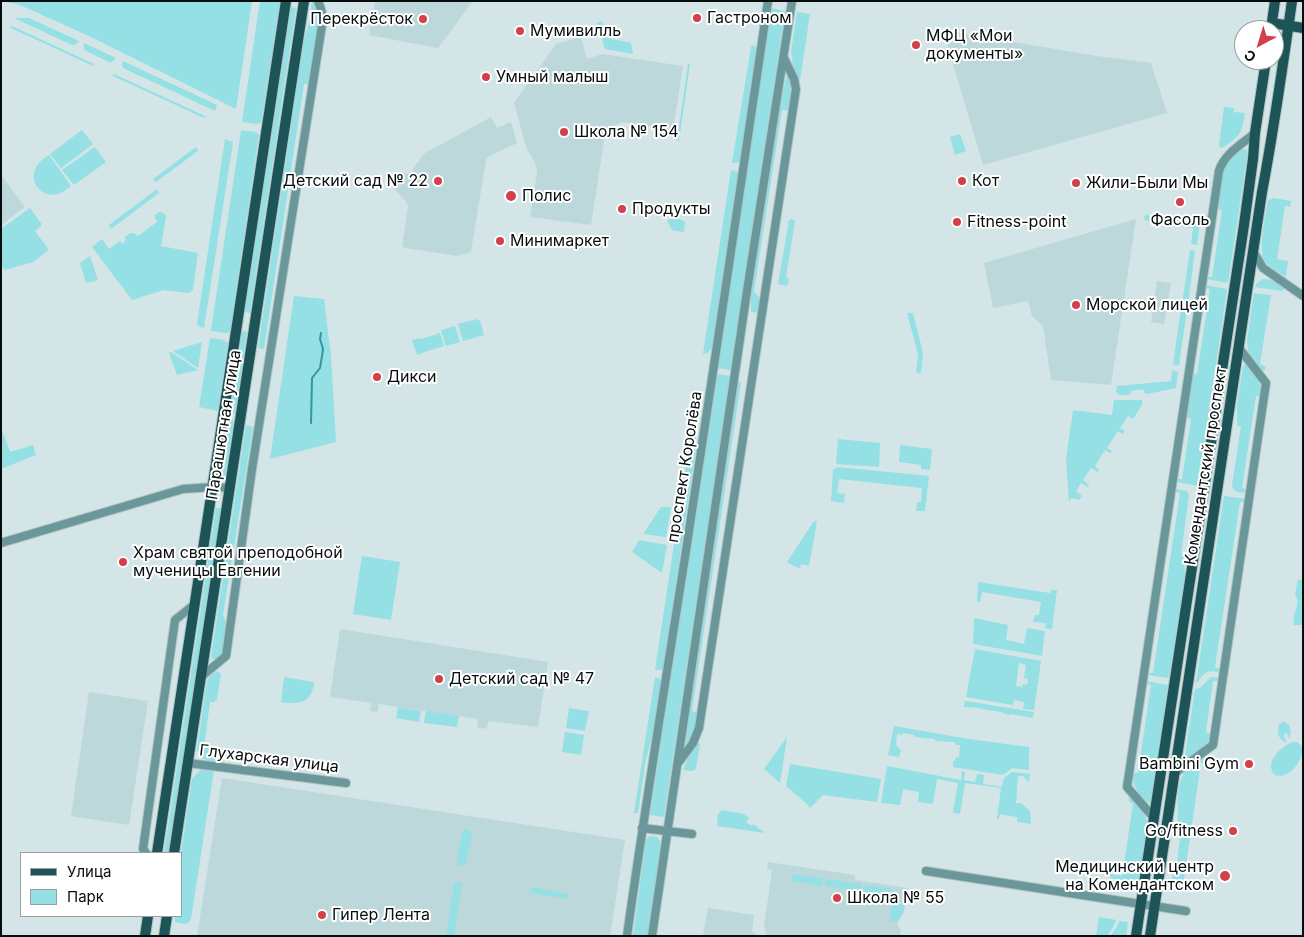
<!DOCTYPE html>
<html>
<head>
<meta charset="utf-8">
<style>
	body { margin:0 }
	#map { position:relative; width:1304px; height:937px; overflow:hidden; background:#d3e5e6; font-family:Inter,sans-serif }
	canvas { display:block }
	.frame { position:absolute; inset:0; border:2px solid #070d0d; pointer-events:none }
	.legend { position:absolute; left:20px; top:852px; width:162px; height:65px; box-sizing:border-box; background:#fff; border:1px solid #9c9e9e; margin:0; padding:6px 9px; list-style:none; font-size:15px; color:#070d0d }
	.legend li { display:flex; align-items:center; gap:10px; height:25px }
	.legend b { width:25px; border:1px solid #9c9e9e }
	.north { position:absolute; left:1234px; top:20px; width:50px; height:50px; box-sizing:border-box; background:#fff; border:1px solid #9c9e9e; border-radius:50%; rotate:219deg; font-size:14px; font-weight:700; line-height:20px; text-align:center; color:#070d0d }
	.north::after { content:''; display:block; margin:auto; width:18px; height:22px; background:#d1404b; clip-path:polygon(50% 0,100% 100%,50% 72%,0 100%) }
</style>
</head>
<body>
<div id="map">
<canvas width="1304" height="937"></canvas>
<div class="frame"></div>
<ul class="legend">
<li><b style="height:6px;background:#1d5457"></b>Улица</li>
<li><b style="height:14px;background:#94e0e5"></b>Парк</li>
</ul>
<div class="north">С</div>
</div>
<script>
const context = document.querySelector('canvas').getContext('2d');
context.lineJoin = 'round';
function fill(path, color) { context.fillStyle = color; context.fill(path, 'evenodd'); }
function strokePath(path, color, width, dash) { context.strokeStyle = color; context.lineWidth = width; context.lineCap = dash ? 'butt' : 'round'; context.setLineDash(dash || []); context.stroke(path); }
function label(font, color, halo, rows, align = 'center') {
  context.font = font + ' Inter,sans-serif'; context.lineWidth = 4; context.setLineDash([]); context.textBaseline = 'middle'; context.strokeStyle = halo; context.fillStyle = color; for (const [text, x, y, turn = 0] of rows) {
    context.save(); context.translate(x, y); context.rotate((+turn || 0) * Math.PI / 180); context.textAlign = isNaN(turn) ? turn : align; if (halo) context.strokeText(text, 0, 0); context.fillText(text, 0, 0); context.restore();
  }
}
fill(new Path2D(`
	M375,1H473L438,48L369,35Z
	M943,30L1097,56L1151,63L1167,113L983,165Z
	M581,37L587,59L602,54L683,66L673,131L622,122L609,128L605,134L591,225L530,217L537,173L536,165L532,157L527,150L514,103L556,44Z
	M491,117L497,128L511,122L517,143L488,157L486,160L471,252L457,256L405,248L402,246L408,207L407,203L394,188L396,172L411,174L414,167L425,153Z
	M1,175L25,207L1,225Z
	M1136,219L1111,385L1051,380L1043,326L1032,316L1028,301L993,308L984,263Z
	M1157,281L1171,283L1164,324L1151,322Z
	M340,629L548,662L538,727L489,721L486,729L477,727L478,719L379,704L377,712L370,711L371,703L330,697Z
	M89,692L148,701L129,825L71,816Z
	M222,778L625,840L610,936H197Z
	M768,862L855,875V880L908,888L904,911L897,924L901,930L900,936H767L764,925L772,870L767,869Z
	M708,908L754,915L752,931L757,936H703Z`), '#bdd8da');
fill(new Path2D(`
	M1,1H252L236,109L91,37L20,5Z
	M260,1H280L261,123L257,124L242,122Z
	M312,1H315L318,14L319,22L310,80L308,84H304L264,349L258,348L304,39L309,23Z
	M291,7L296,8L250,313L245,312Z
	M771,8L785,11L731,370L717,368Z
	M797,12L810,14L800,81H799L793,66L791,52Z
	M16,18H29L79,41L75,45H72L16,19Z
	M602,21L607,38L631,43L633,54L605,49L597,23Z
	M12,26L94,64L93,66L11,28Z
	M84,43L116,58L112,62H109L86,51L84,49Z
	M753,45L756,47L754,65L740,162L732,163L751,47Z
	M123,61L217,105L215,111L123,68L122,65Z
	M688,64H690L679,141H677Z
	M114,74L205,116L204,118L113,76Z
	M787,74C794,85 790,97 788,110H782L754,292C762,297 759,305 758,313L751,312V291L781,100Z
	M1224,107L1234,108V112L1245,113C1242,133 1240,137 1222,148L1219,146V144Z
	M82,130L93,144L61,168L50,154Z
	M241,130L256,132L259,135L230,332L226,333L211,331Z
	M960,134L966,151L955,155L950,137Z
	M225,139L233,142L204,328L200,327L197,324Z
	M95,147L106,162L74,185L62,170Z
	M196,147L198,151L156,182L153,179Z
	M1242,149L1247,150V157L1228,283L1206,279L1208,277H1212L1222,211L1217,208L1223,170L1229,159Z
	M49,155L71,186C67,189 62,193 57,194C43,198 29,183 35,170C37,163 43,159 49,155Z
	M731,170L738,172L712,347L708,353L703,354Z
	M157,189L159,193L111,229L109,225Z
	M1274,198L1291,201L1290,207L1285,206L1277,259L1288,261L1286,277C1278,272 1268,267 1264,260C1258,249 1266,214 1268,200Z
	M30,208L41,223V226L35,231L49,250L33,262L5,270L1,266V229Z
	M159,212C163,212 165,214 166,217L161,246L198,253L193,290L189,293L164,290L132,300L92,247L102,239L109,249L120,241L122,244L126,240L125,237L130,233H133L138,236L157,222L155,218V215Z
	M1145,215L1200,223L1197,245L1191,244L1193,228L1144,220Z
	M674,216L685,222L684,232L672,230L667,221Z
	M792,219L795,221L786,277L789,279L788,284L786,286L778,284L789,220Z
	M1190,250L1195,251L1188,304H1182Z
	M90,256L98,280L86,283L80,263Z
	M1263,279L1271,280L1284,288L1282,291L1255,287L1257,283Z
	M1205,285L1227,289L1198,486L1176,482L1177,479H1182L1191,419L1186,417L1185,415L1191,376L1193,374H1197L1210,289L1206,288Z
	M1254,293L1271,295L1260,364L1265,366L1266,368L1263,371C1253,366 1247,352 1247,341Z
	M294,296L324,299L331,356L336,442L270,459Z
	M1181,308L1187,309L1179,365H1173Z
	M907,313H913L923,353L921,373L919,374L916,372L918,354Z
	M477,319V321L480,320L484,335L463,341L458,324Z
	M455,326L460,342L446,346L441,330Z
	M242,331L247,332L235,414H230Z
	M440,333L444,346L425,352L423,347L425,352L417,355L412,340L420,338L421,339Z
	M210,338L224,340L228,343L218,411L199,407Z
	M202,342L198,368L173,351Z
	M171,352L198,370L177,375L169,353Z
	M1245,364H1247C1254,374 1263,382 1261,396H1256L1242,488L1247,490V493C1241,492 1234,493 1232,486L1241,426H1237V405L1243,367Z
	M1172,370L1178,372L1176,388L1147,394L1145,393L1143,389L1131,391L1129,395H1119L1116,392L1117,386L1171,381Z
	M716,374L730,376L664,817L650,815Z
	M738,382H741L692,711L696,712C699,723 694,735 687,745L686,744L687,719Z
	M1114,400H1142V405L1133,419L1128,416L1120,428L1125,431L1123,434L1118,431L1107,448L1112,451L1110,453L1105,450L1095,466L1099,470L1098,472L1091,468L1083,480L1089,485L1088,487L1081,483L1076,491L1082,496L1079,500L1071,498L1069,502L1066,459L1073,410L1112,415Z
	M229,419L234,420L226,476H220Z
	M246,425L253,427L223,615L227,624L224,653C221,656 217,660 212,659L211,657Z
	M1,427L10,452L33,445L36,455L1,469Z
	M691,432H696L695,454L663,670H655Z
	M838,439L880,443L879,467L836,464Z
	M900,445L932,449L930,470L921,469V465L899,462Z
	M837,467L929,476L925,511H916L917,502H921L922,488L839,479L837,493L845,494L844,503L831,501L833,470Z
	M1175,489L1187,491L1189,495L1181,555L1184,556L1185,576L1169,678L1147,675L1148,673H1153L1180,493L1175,492Z
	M1224,496L1246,499L1245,502H1240L1215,667L1220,669V672C1207,670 1205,672 1197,683H1196Z
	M661,507H671L666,537L643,534Z
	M216,508H221L169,853H164Z
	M814,521H817L809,566L801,564L800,569L787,562Z
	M639,540L667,545L662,573L632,552Z
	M362,556L400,562L391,620L353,614Z
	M1298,579L1303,581V625H1294C1291,614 1302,604 1295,595Z
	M978,582L1050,593L1052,590H1057L1052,629L1045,628L1046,623L1033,622L1035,615H1039L1041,602L982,592L980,602L977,601Z
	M974,618L1008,625L1006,640L1024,644L1027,628L1045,631L1042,656L973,644Z
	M975,649L1041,661L1034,710L1023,709L1024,702L1014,700L1013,705L966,697ZM1019,663L1026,665L1024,678L1028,679L1027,685L1023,684L1022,687L1016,686Z
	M216,672H219L221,674L217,699L214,702H210L204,747L217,750L215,762C206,761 200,759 197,750L207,681L211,675Z
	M284,677L314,682C312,703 299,705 281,702Z
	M655,677L662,680L652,737L646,759L638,813H634Z
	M1211,677L1219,678L1218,681H1213L1206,732L1210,734C1210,745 1197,754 1187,759L1185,756L1195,689L1200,688Z
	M1146,681L1168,685L1151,801L1149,803C1140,798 1131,784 1133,773H1138L1151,685L1147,684Z
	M965,701L1034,712L1033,718L1011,714L1010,715L1002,713V712L981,709V708L964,707Z
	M398,707L421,711L419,722L396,718Z
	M569,708L589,711L585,731L566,728Z
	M426,711L459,716L457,727L424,723Z
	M1283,721L1289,725L1291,732L1289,739L1287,733L1284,734V738L1287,741L1286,742C1278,740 1277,732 1279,725Z
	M894,726L969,739L1029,747V770L1012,768L1003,775L953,767V761H955L956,757H959L960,745H956L954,742L936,741L934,739L915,737L914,735L904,733L902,735L897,734L896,745L901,750L899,757L888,755Z
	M565,732L584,735L581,755L562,752Z
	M787,737L780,783L764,769Z
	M1293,742H1297L1303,747C1303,761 1290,779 1275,775C1263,763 1281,746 1293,742Z
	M698,743L700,744L696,769L692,771L683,770L687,760Z
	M1203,757H1205L1207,761L1205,763H1201L1183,885L1195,887L1190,891L1172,888L1170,884L1177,863L1182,823L1178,822C1178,808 1176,786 1184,773C1188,766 1197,762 1203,757Z
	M790,764L881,779L877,802L823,795L810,808L807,804L786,786Z
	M887,766L961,780L962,771L965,772L964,780L975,782L977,774L984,775L983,784L1002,787L1004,778L1012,772L1030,774L1029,782L1023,776H1018L1016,803H1021L1030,811L1031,824L1017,822V817L1000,814L999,819H997L1001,788L965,783L960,814L953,813L958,783L937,779L933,804L918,802L919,792L903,789L900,805L881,803Z
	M204,769L214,770L191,919L189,922L185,924L175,922V916H181V853L192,779L199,771Z
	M1130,797H1132C1139,806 1147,813 1147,826L1139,883L1114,879L1110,877V874L1122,876L1133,804L1131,803L1128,800Z
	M722,810L744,814L749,818L746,822L752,826L753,824L765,833L717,826L718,814Z
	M467,829L472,833L466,865L460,866L457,862L462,831Z
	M650,836L657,837L661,842L658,871L648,936H633L646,840Z
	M793,874L823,878L822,886L792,881Z
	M826,879L862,884L861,892L825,886Z
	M458,881L462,884L454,936H446L454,883Z
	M865,885L892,889L891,896L864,892Z
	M531,887L569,894V899L531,893Z
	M892,903L904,905L903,913L897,922L890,921Z
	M1099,917L1116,920L1112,929L1107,936H1096Z
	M1119,921L1128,922L1126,936H1110L1117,927Z`), '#94e0e5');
strokePath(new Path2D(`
	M311,423L312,378L320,368L322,356L323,349L320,339L321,333`), '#35969c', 2);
const minor = new Path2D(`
	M1253,251L1263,268L1303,296
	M1,543L183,489L213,487L230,488
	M201,677L226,656L252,469L323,19L321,9L318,1
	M679,762L693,743L699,728L796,89L794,79L784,58
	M188,763L346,783
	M1175,773L1213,745L1266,383L1239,348
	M1154,818L1127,787L1219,171C1224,154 1242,144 1255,133
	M642,828L692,834
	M146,853L143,849L175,620L195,604
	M926,871L1186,911
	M627,936C645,807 666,679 686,551C714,368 741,184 768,1
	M652,936L747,291L792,1`);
const major = new Path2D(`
	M1272,23L1303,28
	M1271,29L1275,1
	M157,853L286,1
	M174,853L304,1
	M145,936L148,916
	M164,936L167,916
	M1136,936L1244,225L1253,159L1255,133L1266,60
	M1150,936L1262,192C1274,129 1283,65 1292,1`);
strokePath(minor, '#b2c2c3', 10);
strokePath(major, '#b2c2c3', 12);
strokePath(minor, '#69979a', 8);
strokePath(major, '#1d5457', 10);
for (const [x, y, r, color] of [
	[697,18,5,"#d1404b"],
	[423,19,5,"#d1404b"],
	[520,31,5,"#d1404b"],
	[916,45,5,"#d1404b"],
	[486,77,5,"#d1404b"],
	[564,132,5,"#d1404b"],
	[438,181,5,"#d1404b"],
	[962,181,5,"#d1404b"],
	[1076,183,5,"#d1404b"],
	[511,196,6,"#d1404b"],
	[1180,202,5,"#d1404b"],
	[622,209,5,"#d1404b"],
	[957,222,5,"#d1404b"],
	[500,241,5,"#d1404b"],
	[1076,305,5,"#d1404b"],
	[377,377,5,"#d1404b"],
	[123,562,5,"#d1404b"],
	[439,679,5,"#d1404b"],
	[1249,764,5,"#d1404b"],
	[1233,831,5,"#d1404b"],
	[1225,876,6,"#d1404b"],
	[837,898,5,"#d1404b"],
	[322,915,5,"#d1404b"]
]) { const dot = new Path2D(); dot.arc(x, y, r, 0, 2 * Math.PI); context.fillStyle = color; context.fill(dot); strokePath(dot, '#fff', 2); }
label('16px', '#070d0d', '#fff', [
	["Гастроном",707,18],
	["Перекрёсток",413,19,"right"],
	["Мумивилль",530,31],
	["МФЦ «Мои",926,36],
	["документы»",926,54],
	["Умный малыш",496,77],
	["Школа № 154",574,132],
	["Детский сад № 22",428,181,"right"],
	["Кот",972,181],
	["Жили-Были Мы",1086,183],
	["Полис",522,196],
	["Продукты",632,209],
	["Фасоль",1180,220,"center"],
	["Fitness-point",967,222],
	["Минимаркет",510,241],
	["Морской лицей",1086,305],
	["Дикси",387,377],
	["Храм святой преподобной",133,553],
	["мученицы Евгении",133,571],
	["Детский сад № 47",449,679],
	["Bambini Gym",1239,764,"right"],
	["Go/fitness",1223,831,"right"],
	["Медицинский центр",1214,867,"right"],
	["на Комендантском",1214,885,"right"],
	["Школа № 55",847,898],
	["Гипер Лента",332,915]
], 'left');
label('16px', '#070d0d', '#fff', [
	["Парашютная улица",224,425,-81],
	["Комендантский проспект",1206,466,-81],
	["проспект Королёва",685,467,-81],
	["Глухарская улица",269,759,7]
]);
</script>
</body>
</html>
